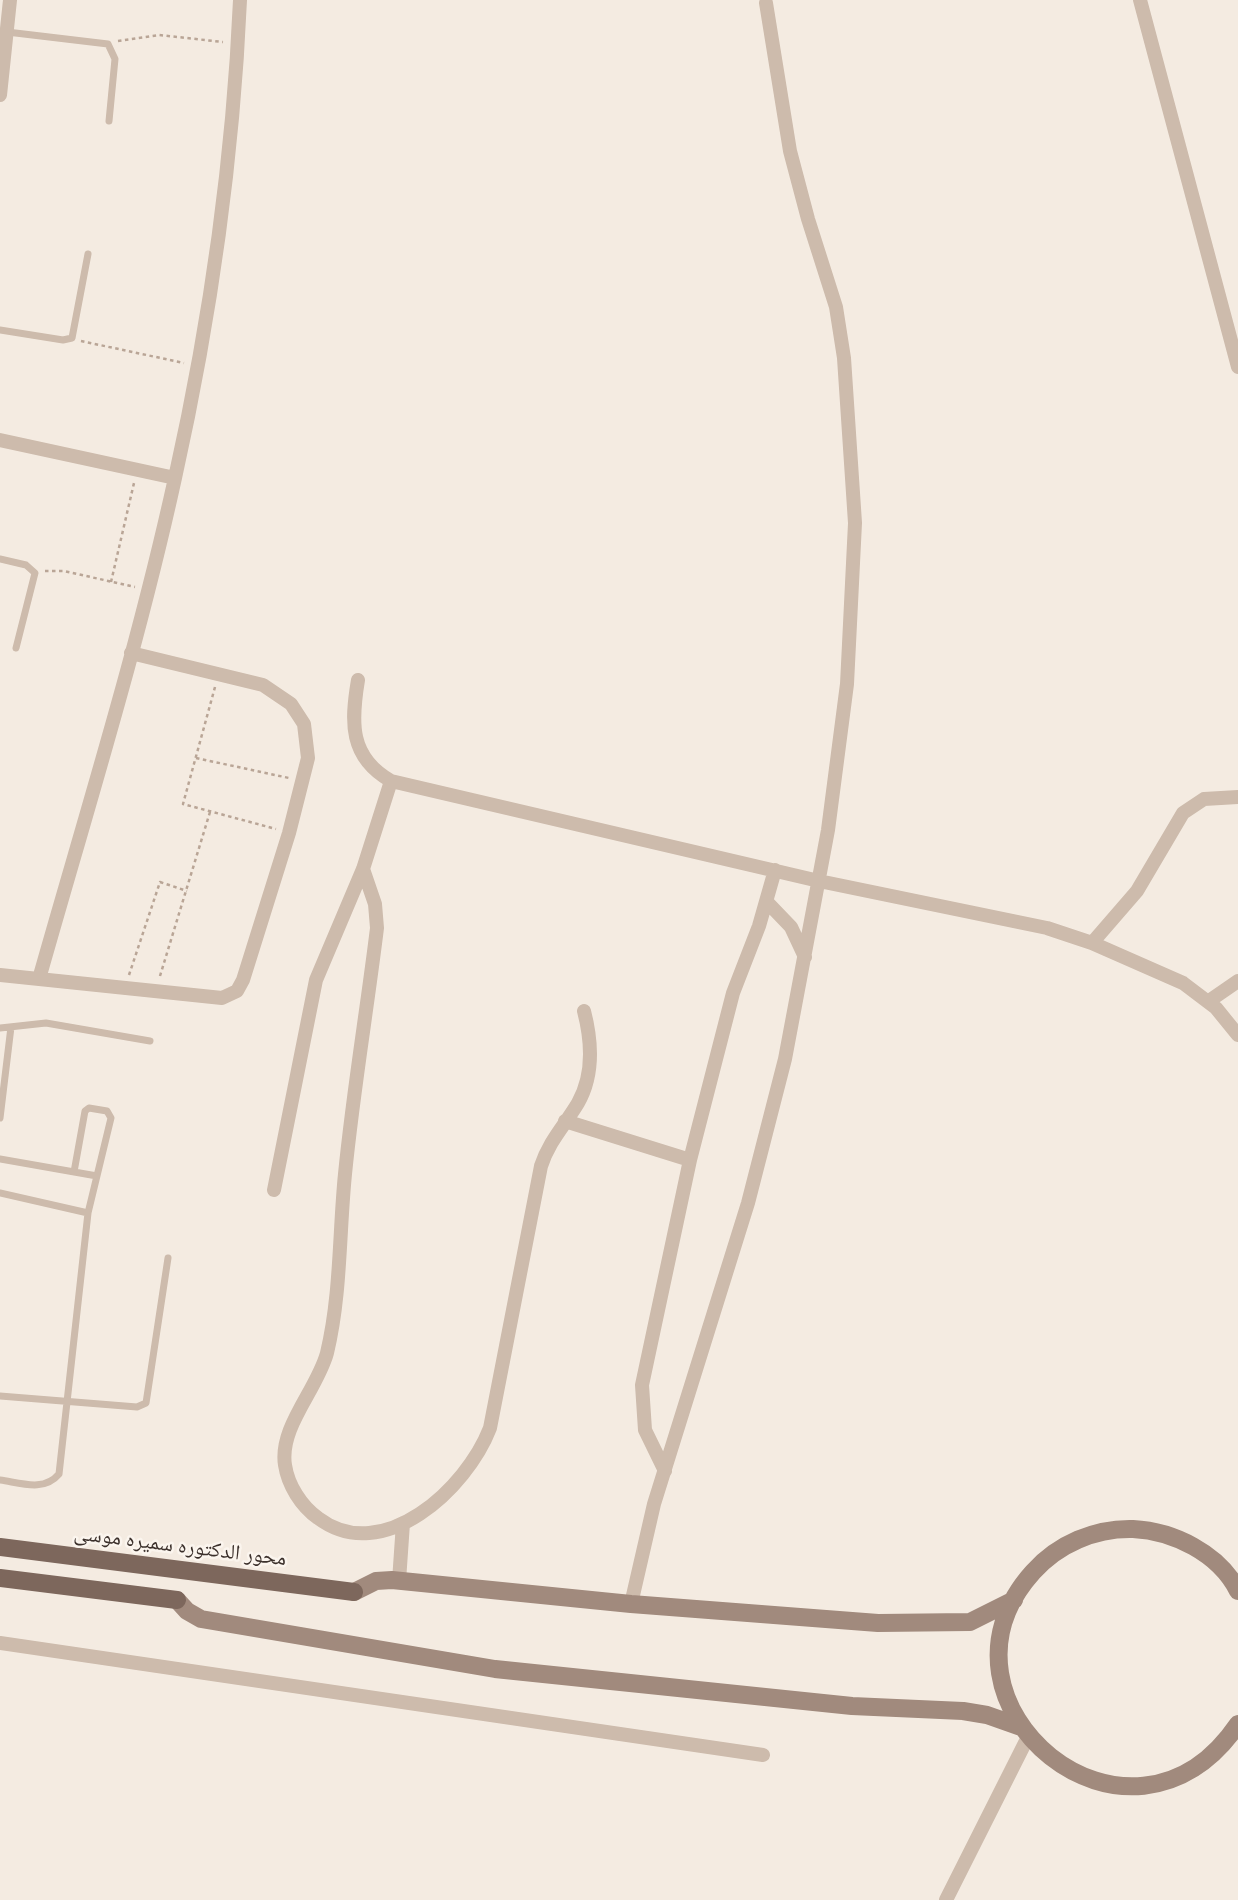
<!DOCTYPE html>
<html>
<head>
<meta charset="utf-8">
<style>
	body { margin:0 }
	canvas { display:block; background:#f4ebe1 }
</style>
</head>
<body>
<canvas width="1238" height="1900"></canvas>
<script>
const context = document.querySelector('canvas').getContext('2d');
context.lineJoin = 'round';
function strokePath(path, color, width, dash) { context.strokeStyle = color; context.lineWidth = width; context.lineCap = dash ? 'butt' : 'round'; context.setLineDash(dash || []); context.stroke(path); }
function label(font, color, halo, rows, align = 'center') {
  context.font = font + ' Roboto,"Noto Naskh Arabic",sans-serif'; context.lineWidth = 5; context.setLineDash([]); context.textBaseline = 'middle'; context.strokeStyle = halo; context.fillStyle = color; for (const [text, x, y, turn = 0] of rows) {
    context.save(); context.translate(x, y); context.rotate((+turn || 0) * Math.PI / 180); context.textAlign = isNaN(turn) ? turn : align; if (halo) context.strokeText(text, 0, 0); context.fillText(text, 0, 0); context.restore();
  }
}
strokePath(new Path2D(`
	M118,41L159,35L223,42
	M81,341L184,363
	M45,571H64L135,587
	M111,582L134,483
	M215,687L183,804L276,829
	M196,758L289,778
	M129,975L160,882L187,891
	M160,976L210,812`), '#b9a596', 2.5, [3.5, 3.5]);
strokePath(new Path2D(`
	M7,32L108,44L115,59L109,121
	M0,330L63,340L72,338L88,254
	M0,559L26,565L35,573L16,648
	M0,1028L46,1023L150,1041
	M0,1118L11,1027
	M0,1159L97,1176
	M0,1193L88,1213
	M0,1396L137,1407L146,1403L168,1258
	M0,1480C21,1483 44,1492 59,1474L88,1213L111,1118L107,1111L89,1108L85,1111L74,1172`), '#cdbbac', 7);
strokePath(new Path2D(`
	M1140,0L1238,367
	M0,95L10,0
	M0,440L175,478
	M358,680C351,722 349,757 391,781L819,881L1047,928L1092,943L1183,983L1216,1008L1238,1035
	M363,869L375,904L377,928C367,1010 353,1092 345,1174C339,1234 341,1294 327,1353C317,1390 279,1427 285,1465C288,1485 301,1506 318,1518C383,1567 467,1488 490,1428L541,1166C549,1141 565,1125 578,1103C594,1075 592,1042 584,1011
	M767,902L791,927L805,957
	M1092,943L1137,891L1183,813L1204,799L1238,797
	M0,975L222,998L237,991L243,980L289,833L308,758L304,724L291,704L263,685L131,653
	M39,979C86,813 138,647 175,478C210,321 233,160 240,0
	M1209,1001L1238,981
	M565,1121L690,1160
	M274,1190L316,980L363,869L391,781
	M665,1471L645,1430L642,1385L690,1160L733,993L759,926L775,870
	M399,1581L403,1523
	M631,1604L654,1504L748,1203L785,1059L828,830L847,684L855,523L844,358L836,307L808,219L790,151L766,3
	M0,1643L763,1755
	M946,1900L1028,1737`), '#cdbbac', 14);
strokePath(new Path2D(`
	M1238,1591C1219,1553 1173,1531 1133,1529C1095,1528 1058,1544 1033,1572C915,1703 1130,1883 1238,1724
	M354,1592L376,1581L392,1580L631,1604L878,1623L970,1622L1014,1600
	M177,1600L187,1611L201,1619L495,1669L852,1706L963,1711L987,1715L1021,1727`), '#a18a7d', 18);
strokePath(new Path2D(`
	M0,1547L354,1592
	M0,1578L177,1600`), '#7d675c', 18);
label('21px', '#3b302b', '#fbf5ee', [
	["محور الدكتوره سميره موسى",180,1547,7]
]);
</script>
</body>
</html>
